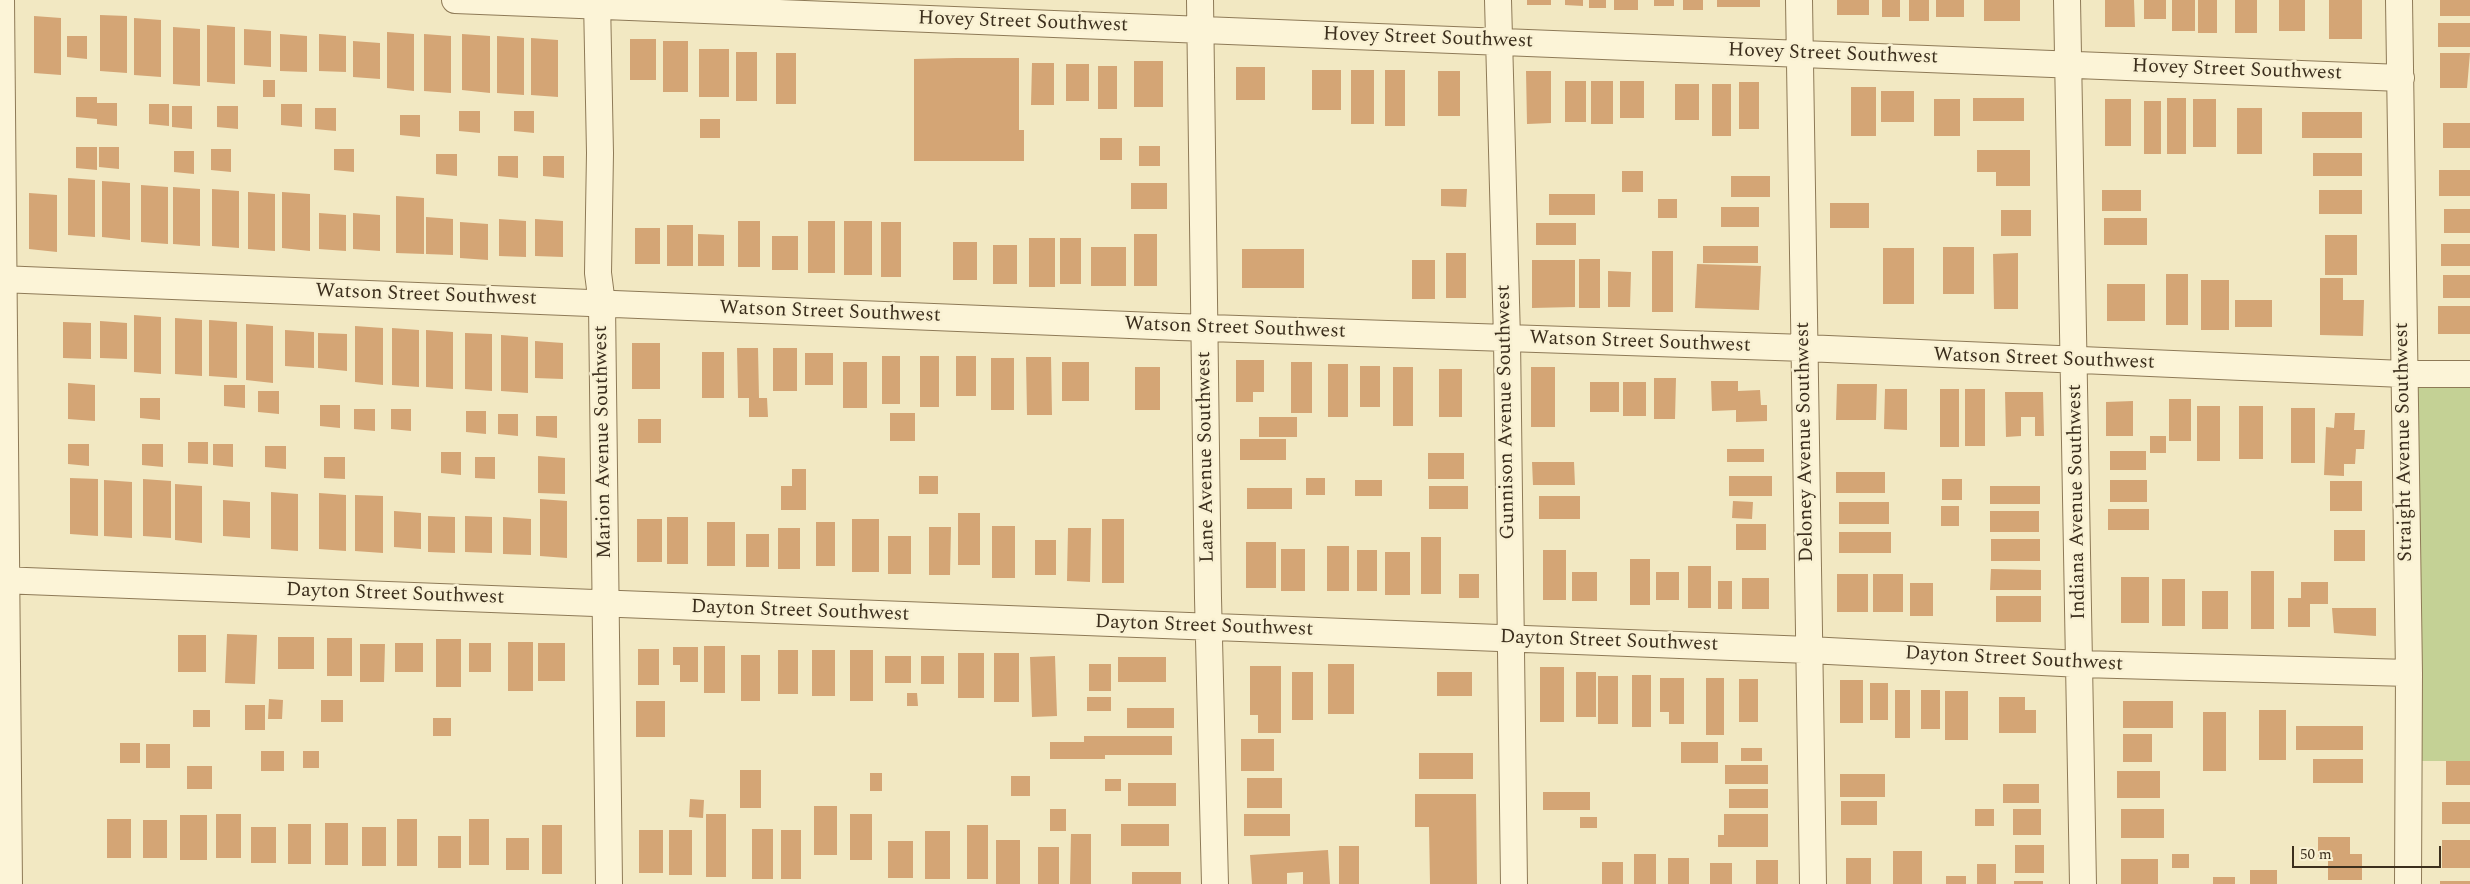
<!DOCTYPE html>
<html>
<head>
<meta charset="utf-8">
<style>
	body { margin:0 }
	#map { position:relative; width:2470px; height:884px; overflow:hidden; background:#f2e8c2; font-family:Spectral,serif }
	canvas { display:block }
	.scale { position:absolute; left:2292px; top:846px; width:149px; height:22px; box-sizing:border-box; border:2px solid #3c2f1d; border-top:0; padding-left:6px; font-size:15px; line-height:18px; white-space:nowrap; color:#3c2f1d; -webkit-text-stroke:4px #f9f1d3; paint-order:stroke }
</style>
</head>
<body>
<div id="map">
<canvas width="2470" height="884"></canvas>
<div class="scale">50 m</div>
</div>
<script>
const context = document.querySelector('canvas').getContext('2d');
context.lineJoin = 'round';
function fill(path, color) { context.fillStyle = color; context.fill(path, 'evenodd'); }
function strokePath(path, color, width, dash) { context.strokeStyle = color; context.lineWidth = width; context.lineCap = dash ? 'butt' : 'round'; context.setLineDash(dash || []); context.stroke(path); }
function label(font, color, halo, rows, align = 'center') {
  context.font = font + ' Spectral,serif'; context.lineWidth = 5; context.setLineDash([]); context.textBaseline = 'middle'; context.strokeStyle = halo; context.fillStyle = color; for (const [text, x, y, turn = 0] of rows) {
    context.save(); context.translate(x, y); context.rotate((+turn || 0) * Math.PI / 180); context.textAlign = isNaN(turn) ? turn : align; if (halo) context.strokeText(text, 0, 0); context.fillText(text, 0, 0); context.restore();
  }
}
fill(new Path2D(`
	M2403,374H2470V761H2408Z`), '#c4d195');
fill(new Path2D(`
	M1527,0H1551V5H1527Z
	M1565,0H1583V6L1565,5Z
	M1589,0H1606V8H1589Z
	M1614,0H1638V10H1614Z
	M1654,0H1674V6H1654Z
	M1683,0H1703V10H1683Z
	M1717,0H1760V7H1717Z
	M1837,0H1869V15H1837Z
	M1882,0H1900V17H1882Z
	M1909,0H1929V21H1909Z
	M1936,0H1964V17H1936Z
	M1984,0H2020V21H1984Z
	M2105,0H2134L2135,27H2105Z
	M2144,0H2166V19H2144Z
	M2172,0H2195V31H2172Z
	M2198,0H2217V33H2198Z
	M2235,0H2257V33H2235Z
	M2279,0H2305V31H2279Z
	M2329,0H2362V39H2329Z
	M2440,0H2470V16H2440Z
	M100,15L127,16V73L100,71Z
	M34,16L61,18V75L34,73Z
	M134,18L161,20V77L134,75Z
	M2438,23H2470V47H2438Z
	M207,25L235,27V84L207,82Z
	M173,27L200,29V86L173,84Z
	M244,29L271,31V67L244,65Z
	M387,32L414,34V91L387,88Z
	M280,34L307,36V72L280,71Z
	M319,34L346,36V72L319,71Z
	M424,34L451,36V93L424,91Z
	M462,34L490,36V93L462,90Z
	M67,36H87V59L67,57Z
	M497,36L524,38V95L497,93Z
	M531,38L558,40V97L531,95Z
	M630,39H656V80H630Z
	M353,41L380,43V79L353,77Z
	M663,41H688V92H663Z
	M699,49H729V97H699Z
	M736,52H757V101H736Z
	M776,53H796V104H776Z
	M2440,53H2470L2467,88H2440Z
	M956,58H1019V130H1024V161H914V59Z
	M1134,61H1163V107H1134Z
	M1032,63H1054V105H1031Z
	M1066,64H1089V101H1066Z
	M1098,66H1117V109H1098Z
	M1236,67H1265V100H1236Z
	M1312,70H1341V110H1312Z
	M1351,70H1374V124H1351Z
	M1385,70H1405V126H1385Z
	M1438,71H1460V116H1438Z
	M1526,71H1551V123L1527,124Z
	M263,80H275V97H263Z
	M1565,81H1586V122H1565Z
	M1591,81H1613V124H1591Z
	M1620,81H1644V118H1620Z
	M1739,82H1759V129H1739Z
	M1675,84H1699V120H1675Z
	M1712,84H1731V136H1712Z
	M1851,87H1876V136H1851Z
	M1881,91H1914V122H1881Z
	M76,97H97V103H117V126L97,124V119L76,117Z
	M1973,98H2024V121H1973Z
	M2167,98H2186V154H2167Z
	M1934,99H1960V136H1934Z
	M2105,99H2131V146H2105Z
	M2193,99H2216V147H2193Z
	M2144,101H2161V154H2144Z
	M149,104H169V126L149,124Z
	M281,104H302V127L281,125Z
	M172,106H192V129L172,127Z
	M217,106H238V129L217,127Z
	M315,108H336V131L315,129Z
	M2237,108H2262V154H2237Z
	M459,111H480V133L459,131Z
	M514,111H534V133L514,131Z
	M2302,112H2362V138H2302Z
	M400,115H420V137L400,135Z
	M700,119H720V138H700Z
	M2443,123H2470V148H2443Z
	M1100,138H1122V160H1100Z
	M1139,146H1160V166H1139Z
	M76,147H97V170L76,168Z
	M99,147H119V169L99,167Z
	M211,149H231V172L211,170Z
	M334,149H354V172L334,170Z
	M1977,150H2030V186H1996V172H1977Z
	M174,151H194V174L174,172Z
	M2313,153H2362V176H2313Z
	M436,154H457V176L436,174Z
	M498,156H518V178L498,176Z
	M543,156H564V178L543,176Z
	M2439,170H2470V196H2439Z
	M1622,171H1643V192H1622Z
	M1731,176H1770V197H1731Z
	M68,178L95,180V237L68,235Z
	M102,181L130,183V240L102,237Z
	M1131,183H1167V209H1131Z
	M141,185L168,187V244L141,242Z
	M173,187L200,189V246L173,244Z
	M212,189L239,191V248L212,246Z
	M1441,189H1467L1466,207L1441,206Z
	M2102,190H2141V211H2102Z
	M2319,190H2362V214H2319Z
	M248,192L275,194V251L248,249Z
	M282,192L310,194V251L282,248Z
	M29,193L57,195V252L29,249Z
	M1549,194H1595V215H1549Z
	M396,196L424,198V254L396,253Z
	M1658,199H1677V218H1658Z
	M1830,203H1869V228H1830Z
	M1721,207H1759V227H1721Z
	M2444,209H2470V233H2444Z
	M2001,210H2031V236H2001Z
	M319,213L346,215V251L319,249Z
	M353,213L380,215V251L353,249Z
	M426,217L453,219V255L426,254Z
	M2104,218H2147V245H2104Z
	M499,219L526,221V257L499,256Z
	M535,219L563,221V257L535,256Z
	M738,221H760V267H738Z
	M808,221H835V273H808Z
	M844,221H872V275H844Z
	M460,222L488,224V260L460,258Z
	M881,222H901V277H881Z
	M1536,223H1576V245H1536Z
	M667,225H693V266H667Z
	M635,228H660V264H635Z
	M698,234L724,235V266H698Z
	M1134,234H1157V286H1134Z
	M2325,235H2357V275H2325Z
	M772,236H798V270H772Z
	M1029,238H1055V287H1029Z
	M1060,238H1081V284H1060Z
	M953,242H977V280H953Z
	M2441,244H2470V266H2441Z
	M993,245H1017V284H993Z
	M1703,246H1758V263H1703Z
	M1091,247H1126V286H1091Z
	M1943,247H1974V294H1943Z
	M1883,248H1914V304H1883Z
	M1242,249H1304V288H1242Z
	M1652,251H1673V312H1652Z
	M1446,253H1466V298H1446Z
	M2018,253V309H1994L1993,254Z
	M1579,259H1600V308H1579Z
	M1412,260H1435V299H1412Z
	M1532,260H1575V307L1532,308Z
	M1697,264L1761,266L1759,310L1695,308Z
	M1608,271L1631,272L1630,307H1608Z
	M2166,274H2188V325H2166Z
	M2443,275H2470V298H2443Z
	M2320,278H2343V300H2364L2363,336L2320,335Z
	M2201,280H2229V330H2201Z
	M2107,284H2145V321H2107Z
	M2235,300H2272V327H2235Z
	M2438,306H2470V334H2438Z
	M134,315L161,317V374L134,372Z
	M175,318L202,320V376L175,374Z
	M209,320L237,322V378L209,376Z
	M100,321L127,323V359L100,358Z
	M63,322L91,323V359L63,358Z
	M246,324L273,326V383L246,380Z
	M355,326L383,328V385L355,382Z
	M392,328L419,330V387L392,385Z
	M285,330L314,332V368L285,366Z
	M426,330L453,332V389L426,387Z
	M318,333L347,334V371L318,368Z
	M465,333L492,334V391L465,389Z
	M501,335L528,337V393L501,391Z
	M535,341L563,343V379L535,378Z
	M632,343H660V389H632Z
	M737,348H758L759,398H767L768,417H749V398H738Z
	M773,348H797V391H773Z
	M702,352H724V398H702Z
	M805,353H833V385H805Z
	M882,356H900V404H882Z
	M920,356H939V407H920Z
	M956,356H976V396H956Z
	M1026,357H1051L1052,415H1027Z
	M991,358H1014V410H991Z
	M1236,360H1264V392H1253V402H1236Z
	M843,362H867V408H843Z
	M1062,362H1089V401H1062Z
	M1291,362H1312V413H1291Z
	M1328,364H1348V417H1328Z
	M1360,366H1380V407H1360Z
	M1135,367H1160V410H1135Z
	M1393,367H1413V426H1393Z
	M1531,367H1555V427H1531Z
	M1439,369H1462V417H1439Z
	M1654,378H1676L1675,419H1654Z
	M1711,381H1738V391L1760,390L1761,405H1767V421L1736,422V410L1712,411Z
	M1590,382H1619V412H1590Z
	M1623,382H1646V416H1623Z
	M68,383L95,385V421L68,419Z
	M1837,384H1877L1876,420H1836Z
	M224,385H245V408L224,406Z
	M1885,389H1907V430L1884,429Z
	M1940,389H1959V447H1940Z
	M1965,389H1985V446H1965Z
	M258,391H279V414L258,412Z
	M2005,392H2043L2044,436H2035V417H2021V436L2006,437Z
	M140,398H160V420L140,418Z
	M2169,399H2191V441H2169Z
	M2133,401V436H2106V402Z
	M320,405H340V428L320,426Z
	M2197,406H2220V461H2197Z
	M2239,406H2263V459H2239Z
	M2291,408H2315V463H2291Z
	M354,409H375V431L354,429Z
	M391,409H411V431L391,429Z
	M466,411H486V434L466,432Z
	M890,413H915V441H890Z
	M2335,413H2355L2354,430H2365L2364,449H2356L2355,464H2344V476L2324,475L2326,427L2334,428Z
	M498,414H518V436L498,434Z
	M536,416H557V438L536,436Z
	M1259,417H1297V437H1259Z
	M638,419H661V443H638Z
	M2150,436H2166V453H2150Z
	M1240,439H1286V460H1240Z
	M188,442H208V464L188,463Z
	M68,444H89V466L68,464Z
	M142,444H163V467L142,465Z
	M213,444H233V467L213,465Z
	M265,446H286V469L265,467Z
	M1727,449H1764V462H1727Z
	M2110,451H2146V470H2110Z
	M441,452H461V475L441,473Z
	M1428,453H1464V479H1428Z
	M538,456L565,458V494L538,493Z
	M324,457H345V479L324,478Z
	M475,457H495V479L475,478Z
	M1532,462H1574L1575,485H1533Z
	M792,469H806V510H781V486H792Z
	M1836,472H1885V493H1836Z
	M919,476H938V494H919Z
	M1729,476H1772V496H1729Z
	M70,478L98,479V536L70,534Z
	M1306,478H1325V495H1306Z
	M143,479L171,481V538L143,536Z
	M1942,479H1962V500H1942Z
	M104,480L132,482V538L104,536Z
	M1355,480H1382V496H1355Z
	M2110,480H2147V502H2110Z
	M2330,481H2362V511H2330Z
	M175,484L202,486V543L175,540Z
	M1429,486H1468V509H1429Z
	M1990,486H2040V504H1990Z
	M1247,488H1292V509H1247Z
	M271,492L298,494V551L271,549Z
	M319,493L346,495V551L319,549Z
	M355,495L383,496V553L355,551Z
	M1539,496H1580V519H1539Z
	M540,499L567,501V558L540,556Z
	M223,500L250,502V538L223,536Z
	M1733,501L1753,502L1752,519L1732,518Z
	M1839,502H1889V524H1839Z
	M1941,506H1959V526H1941Z
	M2108,509H2149V530H2108Z
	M394,511L421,513V549L394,547Z
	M1990,511H2039V532H1990Z
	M958,513H980V565H958Z
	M428,516L455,517V553L428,552Z
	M465,516L492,517V553L465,552Z
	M503,517L531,519V555L503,554Z
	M667,517H688V564H667Z
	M637,519H662V562H637Z
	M852,519H879V572H852Z
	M1102,519H1124V583H1102Z
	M707,522H735V566H707Z
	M816,522H835V566H816Z
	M1736,524H1766V550H1736Z
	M992,526H1015V578H992Z
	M929,527H951L950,575H929Z
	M778,528H800V569H778Z
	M1068,528H1091L1090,582L1067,581Z
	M2334,530H2365V561H2334Z
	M1839,532H1891V553H1839Z
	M746,534H769V567H746Z
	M888,536H911V574H888Z
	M1421,537H1441V594H1421Z
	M1991,539H2040V561H1991Z
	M1035,540H1056V575H1035Z
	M1246,542H1276V588H1246Z
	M1327,546H1349V591H1327Z
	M1281,549H1305V591H1281Z
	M1357,550H1377V591H1357Z
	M1543,550H1566V600H1543Z
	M1385,552H1410V595H1385Z
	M1630,559H1650V605H1630Z
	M1688,566H1711V608H1688Z
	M1991,569L2041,570V590H1990Z
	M2251,571H2274V629H2251Z
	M1572,572H1597V601H1572Z
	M1656,572H1679V600H1656Z
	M1459,574H1479V598H1459Z
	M1837,574H1868V612H1837Z
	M1873,574H1903V612H1873Z
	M2121,577H2149V623H2121Z
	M1742,578H1769V609H1742Z
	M2162,579H2185V626H2162Z
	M1718,581H1732V609H1718Z
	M2301,582H2328V604H2310V627H2288V598H2301Z
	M1910,583H1933V616H1910Z
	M2202,591H2228V629H2202Z
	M1996,596H2041V622H1996Z
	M2332,608H2376V636L2334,633Z
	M227,634L257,635L255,684L225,683Z
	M178,635H206V672H178Z
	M278,637H314V669H278Z
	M327,638H352V676H327Z
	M436,639H461V687H436Z
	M508,642H533V691H508Z
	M395,643H423V672H395Z
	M469,643H491V672H469Z
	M538,643H565V681H538Z
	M360,644H385L384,682H360Z
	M704,646H725V693H704Z
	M673,647H698V682H680V665H673Z
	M638,649H659V685H638Z
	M778,650H798V694H778Z
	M812,650H835V696H812Z
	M850,650H873V701H850Z
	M958,653H984V698H958Z
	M994,653H1019V702H994Z
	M741,655H760V701H741Z
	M885,656H911V683H885Z
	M921,656H944V684H921Z
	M1055,656L1057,716L1032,717L1030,657Z
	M1118,657H1166V682H1118Z
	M1089,664H1111V691H1089Z
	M1328,664H1354V714H1328Z
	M1250,666H1281V733H1258V715H1250Z
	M1540,667H1564V722H1540Z
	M1292,672H1313V720H1292Z
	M1437,672H1472V696H1437Z
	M1576,672H1596V717H1576Z
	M1632,675H1651V727H1632Z
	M1598,676H1618V724H1598Z
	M1660,678H1684V724H1669V712H1660Z
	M1706,678H1724V735H1706Z
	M1739,679H1758V722H1739Z
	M1840,680H1863V723H1840Z
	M1870,683H1888V720H1870Z
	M1895,690H1910V738H1895Z
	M1921,690H1940V729H1921Z
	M1945,691H1968V740H1945Z
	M907,693H917L918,706H907Z
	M1087,697H1111V711H1087Z
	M1999,697H2025V710H2036V733H1999Z
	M269,699L283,700L282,719H268Z
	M321,700H343V722H321Z
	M636,701H665V737H636Z
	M2123,701H2173V728H2123Z
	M245,705H265V730H245Z
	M1127,708H1174V728H1127Z
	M193,710H210V727H193Z
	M2259,710H2286V760H2259Z
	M2203,712H2226V771H2203Z
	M433,718H451V736H433Z
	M2296,726H2363V750H2296Z
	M2123,734H2152V762H2123Z
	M1084,736H1172V755H1105V759H1050V742H1084Z
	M1241,739H1274V771H1241Z
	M1681,742H1718V763H1681Z
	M120,743H140V763H120Z
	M146,744H170V768H146Z
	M1741,748H1762V761H1741Z
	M261,751H284V771H261Z
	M303,751H319V768H303Z
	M1419,753H1473V779H1419Z
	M2313,759H2363V783H2313Z
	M2446,761H2470V785H2446Z
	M1725,765H1768V784H1725Z
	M187,766H212V789H187Z
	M740,770H761V808H740Z
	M2117,771H2160V798H2117Z
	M870,773H882V791H870Z
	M1840,774H1885V797H1840Z
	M1011,776H1030V796H1011Z
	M1247,778H1282V808H1247Z
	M1105,779H1121V791H1105Z
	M1128,783H1176V806H1128Z
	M2003,784H2039V803H2003Z
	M1729,789H1768V808H1729Z
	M1543,792H1590V810H1543Z
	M1415,794H1476L1477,884H1430L1429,827H1415Z
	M690,799L704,800L703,818L689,817Z
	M1841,801H1877V825H1841Z
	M2442,802H2470V824H2442Z
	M814,806H837V855H814Z
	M1050,809H1066V831H1050Z
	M1975,809H1994V826H1975Z
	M2013,809H2041V835H2013Z
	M2121,809H2164V838H2121Z
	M216,814H241V858H216Z
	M706,814H726V877H706Z
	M850,814H872V860H850Z
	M1244,814H1290V836H1244Z
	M1724,814H1768V847H1718V835H1724Z
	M180,815H207V860H180Z
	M1580,817H1597V828H1580Z
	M107,819H131V858H107Z
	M397,819H417V866H397Z
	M469,819H489V865H469Z
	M143,820H167V858H143Z
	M325,823H348V865H325Z
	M288,824H311V864H288Z
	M1121,824H1169V846H1121Z
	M542,825H562V874H542Z
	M967,825H988V879H967Z
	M251,827H276V863H251Z
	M362,827H386V866H362Z
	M752,829H773V879H752Z
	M639,830H663V873H639Z
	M669,830H692V875H669Z
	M781,830H801V879H781Z
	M925,831H950V879H925Z
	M1071,834H1091V884H1070Z
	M438,836H461V868H438Z
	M2318,837H2350V854H2362V880H2328V860L2318,861Z
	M506,838H529V870H506Z
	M996,840H1020V884H996Z
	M2442,840H2470V868H2442Z
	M888,841H913V878H888Z
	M2015,845H2044V873H2015Z
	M1339,846H1359V884H1339Z
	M1038,847H1059V884H1038Z
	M1328,850L1330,884H1303V872L1287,873V884H1252L1250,855Z
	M1893,851H1922V884H1893Z
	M1634,854H1656V884H1634Z
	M2172,854H2189V868H2172Z
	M1668,858H1689V884H1668Z
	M1846,858H1871V884H1846Z
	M2121,859H2158V884H2121Z
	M1756,860H1778V884H1756Z
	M1602,862H1623V884H1602Z
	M1710,863H1732V884H1710Z
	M1977,864H1996V884H1977Z
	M2250,870H2277V884H2250Z
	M1132,872H1181V884H1132Z
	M1946,876H1966V884H1946Z
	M2213,877H2235V884H2213Z
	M2014,881H2043V884H2014Z
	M2440,881H2470V884H2440Z`), '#d4a575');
const minor = new Path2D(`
	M1,0L9,884
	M455,0L2401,78
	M597,0L600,153L598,273L602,304L609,884
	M1200,0L1208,598L1215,884
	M1498,0L1507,339L1514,884
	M1799,0L1813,884
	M2067,0L2083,884
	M2399,0L2409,673L2408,884
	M0,279L1179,327L1805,348L2403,374H2470
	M0,580L1809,650L2081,664L2409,673`);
strokePath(minor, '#8e7a57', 28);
strokePath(minor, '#fcf4d7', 26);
label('20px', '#3c2f1d', '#f9f1d3', [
	["Hovey Street Southwest",1023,23,2],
	["Hovey Street Southwest",1428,39,2],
	["Hovey Street Southwest",1833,55,2],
	["Hovey Street Southwest",2237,71,2],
	["Watson Street Southwest",426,296,2],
	["Watson Street Southwest",830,313,2],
	["Watson Street Southwest",1235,329,2],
	["Watson Street Southwest",1640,343,2],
	["Watson Street Southwest",2044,360,2],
	["Gunnison Avenue Southwest",1507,412,-91],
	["Marion Avenue Southwest",604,442,-91],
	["Deloney Avenue Southwest",1806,442,-91],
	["Straight Avenue Southwest",2405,442,-91],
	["Lane Avenue Southwest",1207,457,-91],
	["Indiana Avenue Southwest",2078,502,-91],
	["Dayton Street Southwest",395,595,2],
	["Dayton Street Southwest",800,612,2],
	["Dayton Street Southwest",1204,627,2],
	["Dayton Street Southwest",1609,642,2],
	["Dayton Street Southwest",2014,660,3]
]);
</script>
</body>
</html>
